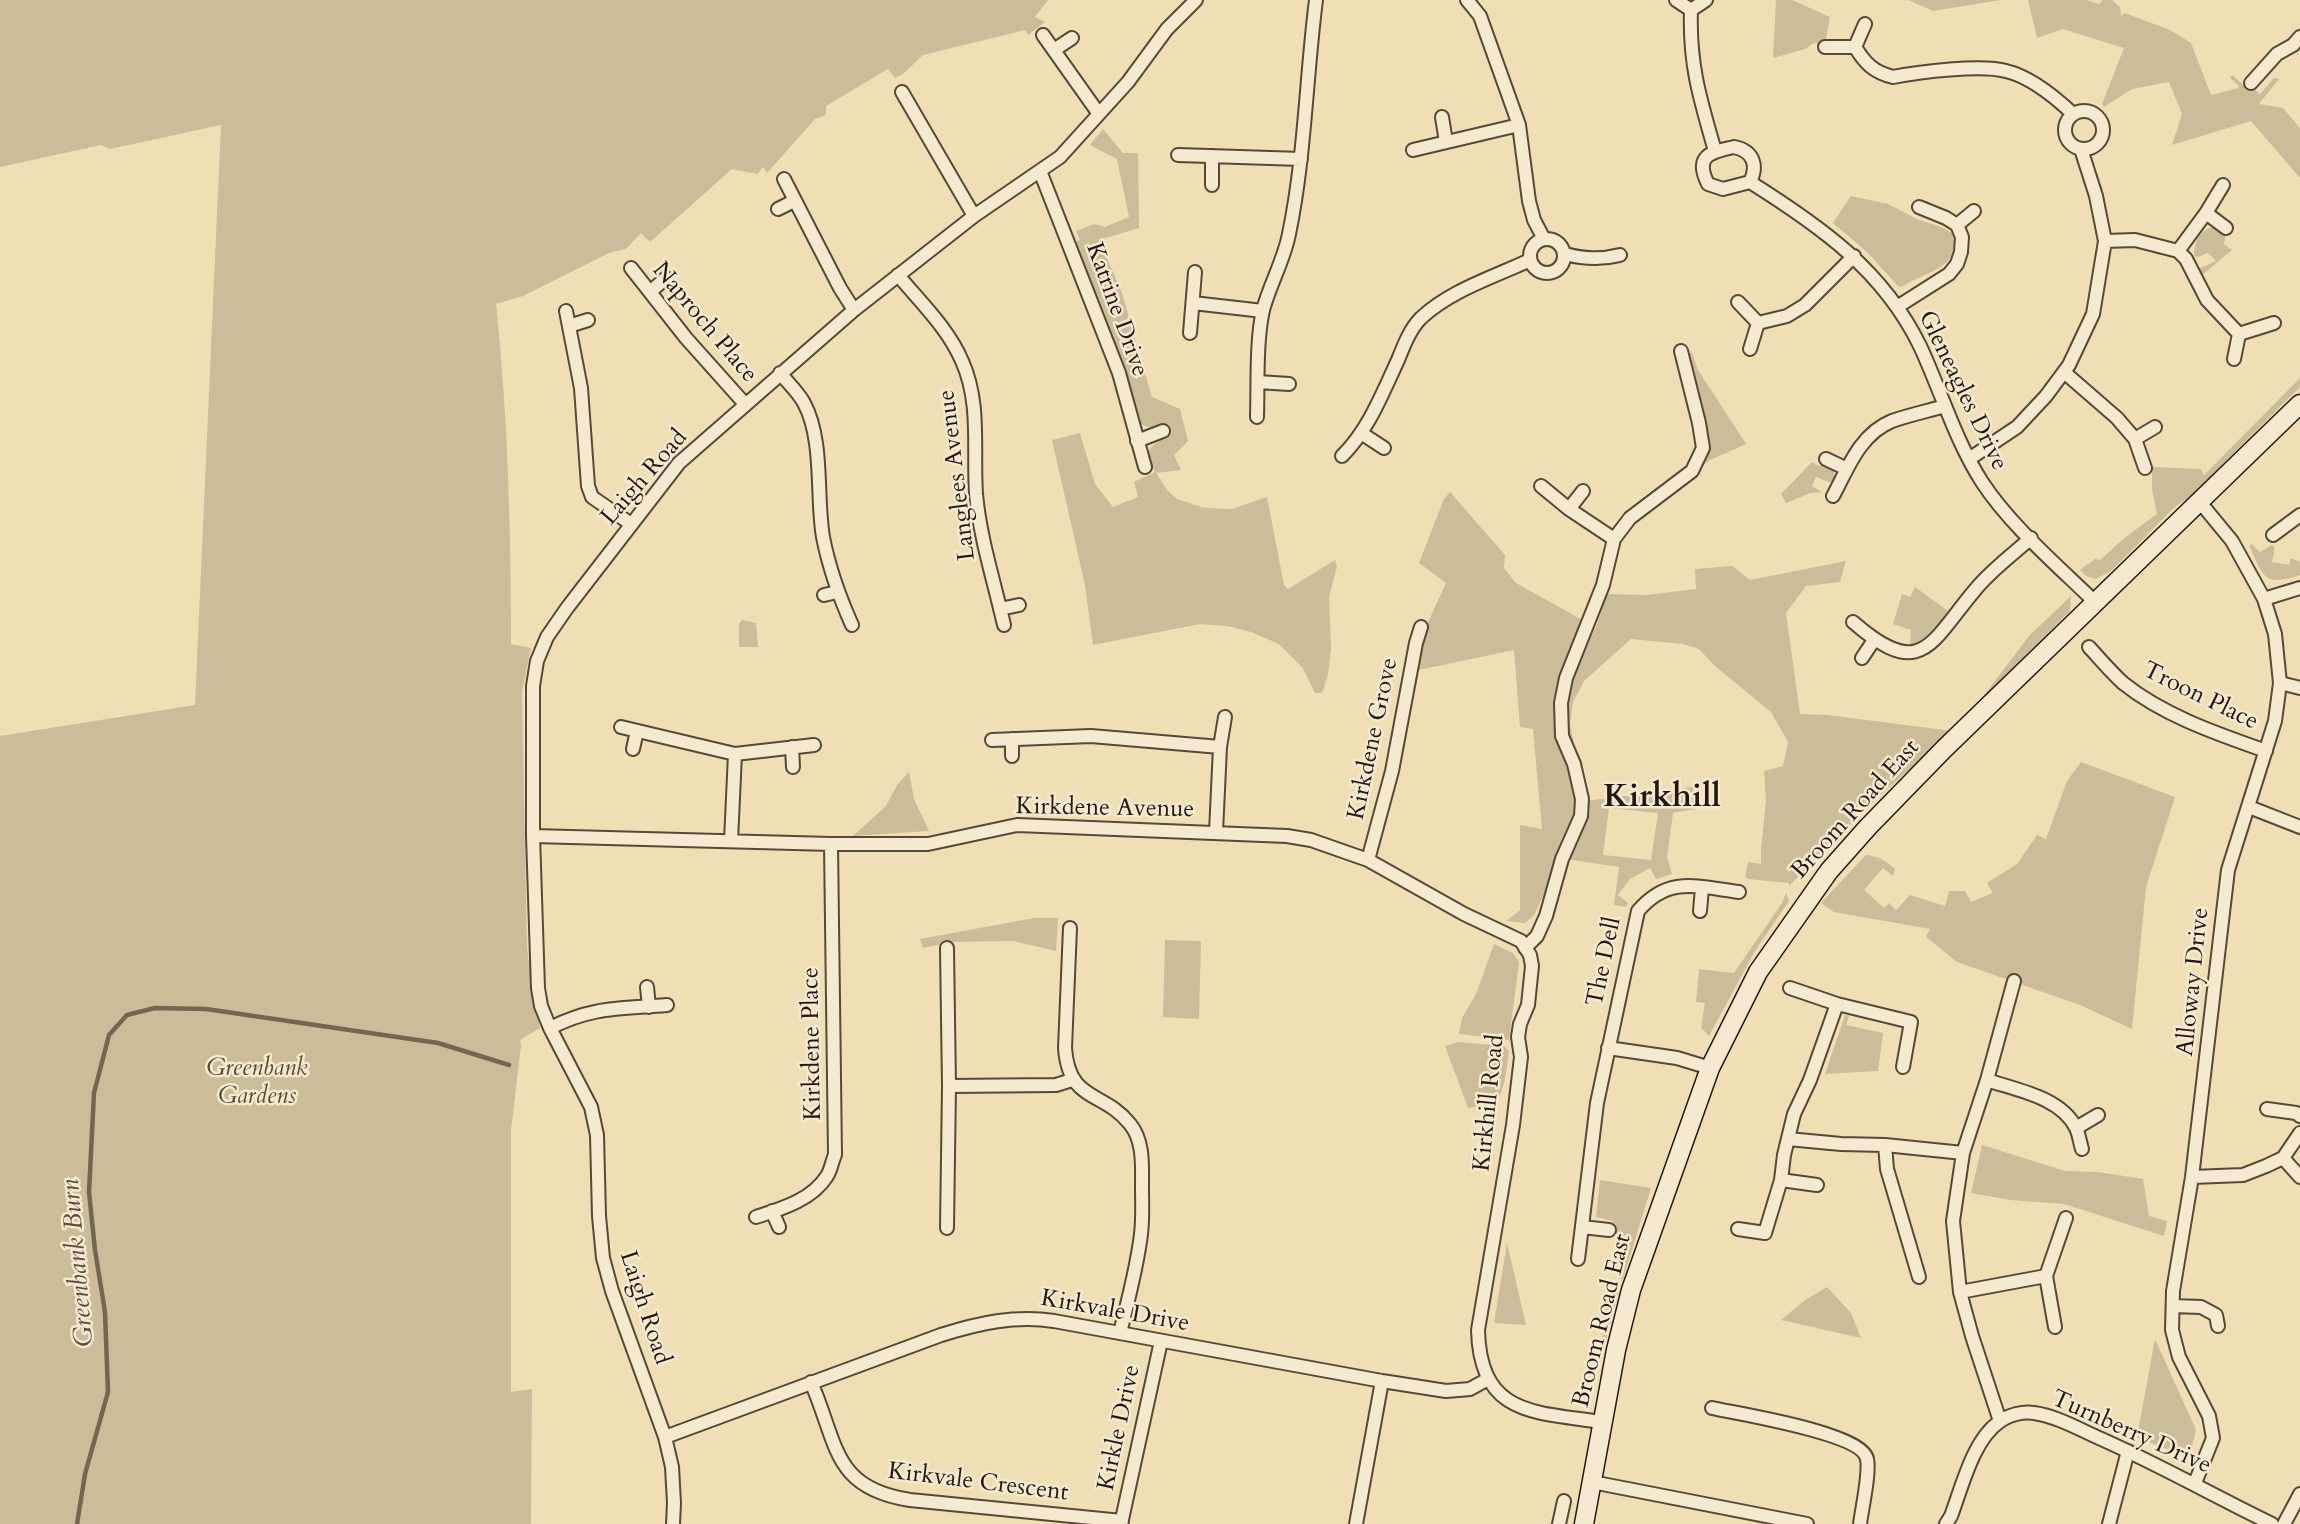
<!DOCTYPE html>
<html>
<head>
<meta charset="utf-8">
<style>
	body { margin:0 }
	canvas { display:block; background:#f0deb5 }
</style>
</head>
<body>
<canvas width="2300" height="1524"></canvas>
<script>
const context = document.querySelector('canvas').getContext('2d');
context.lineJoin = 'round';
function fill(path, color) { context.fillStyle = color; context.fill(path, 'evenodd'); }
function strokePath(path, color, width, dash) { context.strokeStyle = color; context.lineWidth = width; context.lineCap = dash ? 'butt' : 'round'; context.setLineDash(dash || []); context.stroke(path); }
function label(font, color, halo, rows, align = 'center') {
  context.font = font + ' Cardo,serif'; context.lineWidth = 5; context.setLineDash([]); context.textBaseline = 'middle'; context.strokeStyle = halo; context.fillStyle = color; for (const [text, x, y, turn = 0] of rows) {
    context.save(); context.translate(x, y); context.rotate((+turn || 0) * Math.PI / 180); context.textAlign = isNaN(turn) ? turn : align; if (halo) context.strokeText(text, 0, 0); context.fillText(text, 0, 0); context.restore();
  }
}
fill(new Path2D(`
	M0,0H1048L1035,17L1045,22L1028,35L1025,30L923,55L903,74L895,78L888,69L826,106V115L815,119L767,173L763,167L757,174L732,169L650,242L641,233L626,249L609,253L523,296L496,304C508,417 511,530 511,644L531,648L522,692L527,948L532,987L540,1028L520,1040L521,1045L511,1131V1392L532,1389L531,1524H0V736L195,705L221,125L110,149L101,145L0,167Z
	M1776,0H1792L1830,17L1825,44L1814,43L1805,49L1773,58Z
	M1908,0H2001L1933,11Z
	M2028,0H2086L2099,4L2103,0H2112L2120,7L2121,16L2125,13L2170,30L2191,43L2211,95L2238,88L2239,86L2230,78L2232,75L2247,88L2250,85L2260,94L2274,78L2279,79L2259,104L2283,108L2300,128V178L2251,121L2172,145L2182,114L2169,82L2132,89L2104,107L2102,104L2124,48L2063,29L2037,38Z
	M1103,129L1123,153H1138L1139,228L1099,240L1122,293L1152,397L1180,409L1188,441L1174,455L1181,470L1156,473L1167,490L1177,499L1205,508L1232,509L1267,497L1284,585L1288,589L1335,560L1337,567L1329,597L1331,648L1328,675L1322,693H1315L1302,667L1279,644L1251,632L1227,626L1200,624L1093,645L1085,585L1052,440L1080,433L1095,484L1113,507L1138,497L1134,482L1155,472C1146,452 1145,446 1168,438L1164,426C1152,428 1147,429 1138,421L1114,340L1075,242L1080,240L1076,231L1094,224L1105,227L1129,217L1117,159L1090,145Z
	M1851,196L1888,204L1919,220L1939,226L1952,233C1965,268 1923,272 1902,287L1898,286L1867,252L1833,223Z
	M2209,228H2217L2226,233L2224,244L2232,250L2201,276L2198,269L2216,261L2208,253L2198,257L2194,256C2194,244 2198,233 2209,228Z
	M1692,353L1698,370L1746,444L1710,460L1696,471L1707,449V432L1685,354Z
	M2300,378V387L2192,495L2175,507L2111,571L2096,579L2086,576L2080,570L2095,559L2100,560L2123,539L2157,514L2152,489V467L2201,469L2204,475Z
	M1812,462L1819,466L1825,463C1834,470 1836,473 1834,484L1816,477L1812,486L1822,492L1810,493L1786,503L1781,494Z
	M1450,492L1505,555L1504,568L1516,583L1586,622C1567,661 1546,700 1559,744C1566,764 1577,784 1577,805C1577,823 1548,885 1539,905L1534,915L1525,923L1506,921L1520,910V825L1542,829L1533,729L1520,727L1514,650L1419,670L1424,631L1446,583L1419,563L1444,499Z
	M2252,544L2260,552L2272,545L2275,548L2272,562L2289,565L2291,558L2300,562V575C2263,587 2264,577 2249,546Z
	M1846,561L1840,582L1806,586L1786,613L1800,714L1828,715L1952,731L1873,802L1789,886V883L1748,879L1745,877L1748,862L1761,864V850L1766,800L1764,771L1783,766L1788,742L1771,712L1715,666L1699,649L1683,644L1631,639L1584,681L1573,702L1570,724L1586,801L1693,787L1695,809L1673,813L1667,857L1672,874L1656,879L1650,868L1630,879L1618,895L1628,903L1626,907L1614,905L1619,867L1566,859L1582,817L1566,729L1567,693L1573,669L1597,625L1606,594L1647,595L1696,589L1695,569L1732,566L1750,580ZM1609,808L1658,813L1651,860L1603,855Z
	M1915,587L1948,611C1937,627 1930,642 1910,647L1911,630L1893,624L1902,594L1910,597Z
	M2071,596L2070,611L1979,702L2029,636Z
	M742,620L756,623L758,647H739V624Z
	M2081,762L2175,797L2146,887L2132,1029L2080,1005L1957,962L1926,937L1930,929L1834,912L1821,903L1866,855C1878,856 1886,861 1895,869L1893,876L1883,868L1864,890L1884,908L1889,903L1896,910L1910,895L1945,906L1949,891H1965L1971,902L1993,893L1987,883L2017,864L2037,835L2046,839L2067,781Z
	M909,772L914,799L929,831L853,836L886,806L897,785Z
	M1786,893L1789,901L1755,951L1709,1036L1701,1028L1705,1003L1696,1002L1699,969L1734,973L1782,903Z
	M1034,918H1058L1056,951L1013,941L952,942L923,948L920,939Z
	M1165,940L1201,941L1199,1019L1163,1017Z
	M1494,944L1513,953L1519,962L1509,1040L1459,1034L1462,1018L1476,994Z
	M1845,1015L1849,1016L1846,1025L1883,1033L1878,1071L1825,1074Z
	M1458,1042L1504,1046L1509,1051C1505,1074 1507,1097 1486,1110V1105L1468,1108L1445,1046Z
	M1982,1145L2065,1171L2098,1172L2143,1179L2149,1216L2167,1221L2164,1236L2064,1204L2010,1200L1971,1193Z
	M1600,1180L1651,1188L1623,1279H1619L1614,1259L1624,1261L1626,1238L1611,1236L1613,1221L1596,1217Z
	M1507,1243L1526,1325L1494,1323Z
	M1610,1286L1613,1289L1616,1286L1619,1290L1606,1340L1602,1338Z
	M1827,1287L1851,1313L1861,1338L1781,1320L1805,1300Z
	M2155,1339L2196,1430L2192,1446L2183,1452L2176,1453L2137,1437Z`), '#cdbc99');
strokePath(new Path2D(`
	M77,1524L85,1474L108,1392L105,1312L95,1250L89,1192L94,1093L109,1035L127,1015L155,1008L206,1009L438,1043L509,1065`), '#746651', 4.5);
const street = new Path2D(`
	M1467,0L1480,16L1519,125L1529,201L1534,220L1544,239
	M1676,0L1691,10
	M1706,0L1691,10C1689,64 1700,99 1715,151
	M1865,24L1855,47C1865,63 1873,72 1893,77C1919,72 1981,64 2006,71C2031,77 2054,96 2073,114
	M1043,35L1099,114
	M1825,47H1855
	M1054,50L1072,38
	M2251,83L2277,54L2293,45L2300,37
	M902,92L974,216
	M2065 130a19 19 0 1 1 38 0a19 19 0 1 1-38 0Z
	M1442,117L1446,142
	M1734,147C1754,151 1758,166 1750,182L1723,189L1708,184C1694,156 1710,152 1734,147Z
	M1413,150L1519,125
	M1178,155L1301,159
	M1040,171L1119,373L1145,467
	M784,179L840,288L854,310
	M1750,182C1820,226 1883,270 1920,346C1941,391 1955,440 1982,482C2010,525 2058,566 2095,602
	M1212,185V156
	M778,209L794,201
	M2206,213L2226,228
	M1957,225L1974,211
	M1530 256a17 17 0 1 1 34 0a17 17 0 1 1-34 0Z
	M2105,241L2135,240L2178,251L2186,259L2207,300L2239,334L2274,323
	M2178,251L2206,213L2223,185
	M1565,254C1584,259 1600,260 1620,255
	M631,268L686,338L745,404
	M898,275C920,302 948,328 962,361C981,403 973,449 976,494C980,538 994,581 1004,625
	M650,292L666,278
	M1738,302L1758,323
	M1193,303L1263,311
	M1897,307L1949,274L1957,264L1961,252L1962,237L1957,225L1946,218L1919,207
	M566,311L581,388L588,486L592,497L631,524
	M569,326L588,320
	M1190,333L1195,272
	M1750,349L1758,323L1787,316L1805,305L1854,256
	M2234,359L2239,334
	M2064,372L2117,418L2135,439L2145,468
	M780,373C788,383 798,392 804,403C824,440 816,496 823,537C829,568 839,596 852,625
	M1258,382L1289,384
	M1257,417C1258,384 1256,341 1263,310C1270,284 1284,260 1289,234C1305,157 1306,78 1316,0
	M1361,433L1384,448
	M2135,439L2155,427
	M1137,441L1163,431
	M1342,456C1369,429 1382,394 1398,360C1404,345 1410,329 1421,318C1451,290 1494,277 1530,260
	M1826,459L1847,469
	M1969,459L2017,427L2046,396L2069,365L2093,314L2105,241L2096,196L2081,149
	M1541,486L1569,509L1614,539
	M1833,496C1848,468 1860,434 1892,421C1909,415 1928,411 1945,406
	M1569,509L1583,491
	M2273,535L2300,515
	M824,595L837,592
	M2264,599L2300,588
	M1000,609L1019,605
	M1853,622C1922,682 1930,643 1975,590C1990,571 2012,555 2031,538
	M2089,647C2100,659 2111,672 2123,683C2164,716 2218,734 2266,751
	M1862,658L1874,640
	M2280,683L2300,688
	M621,727L735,754L814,745
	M992,740L1091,736L1220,747
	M792,747L793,767
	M633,749L637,731
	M1012,756V739
	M2249,807L2300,827
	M1216,832L1220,747L1225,717
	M533,836L831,844H928L1017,825L1287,836L1311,840L1368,860L1464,914L1521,941L1530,955L1532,966L1528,1005L1520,1024L1518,1037L1521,1057L1513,1125L1478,1330C1480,1416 1535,1412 1602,1422
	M731,841L735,754
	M1368,860L1392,771L1416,643L1421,627
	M1700,911L1702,888
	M1070,928L1065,1048C1069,1103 1103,1090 1130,1124C1144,1141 1142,1166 1142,1186C1142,1202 1143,1218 1141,1234C1137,1268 1128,1300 1120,1333
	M947,948L949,1086L947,1228
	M1525,948L1537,936L1546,916L1562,859L1581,816L1582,799L1574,764L1562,736L1561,703L1566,678L1603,585L1614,539L1630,518L1692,471L1703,448L1699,423L1681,351
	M647,987L649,1007
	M1790,988L1837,1004
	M550,1028C593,1006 621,1009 667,1005
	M1608,1048L1677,1058L1710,1068
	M1987,1080C2016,1090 2061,1097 2076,1128C2079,1134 2080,1143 2082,1149
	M949,1086L1056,1085L1072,1080
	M2267,1109L2296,1113L2300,1116
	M2076,1128L2098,1115
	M1788,1139L1841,1144L1885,1145L1963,1153
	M1885,1145L1887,1169L1919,1277
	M2283,1158L2300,1177
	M2192,1177L2243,1175L2266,1166L2283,1158L2300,1133
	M1781,1180L1817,1185
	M772,1211L779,1227
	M756,1217C781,1209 812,1200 827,1176C831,1170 832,1161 835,1155L831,844
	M1582,1227L1609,1230
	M1738,1229L1765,1233L1781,1180L1784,1155L1794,1114L1810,1080L1837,1004L1911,1022L1903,1067
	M1578,1259L1597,1103L1638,911C1669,875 1698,887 1739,892
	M1960,1292L2046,1276
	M2173,1306L2201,1307L2216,1315L2218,1326
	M2055,1327L2046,1276L2066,1218
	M811,1382C838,1444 832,1488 910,1500L1122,1521
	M1712,1408C1739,1414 1862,1433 1867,1459C1870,1473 1862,1508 1860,1524
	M2000,1421L1972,1336L1960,1292L1953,1221L1963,1153L1987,1080L2014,981
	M665,1437L941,1335C979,1323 1015,1315 1054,1321L1382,1381L1446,1391L1470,1389L1488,1379
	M1592,1482L1807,1524
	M2195,1483L2213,1438L2209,1416L2179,1357L2172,1330L2173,1291L2192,1177L2228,870L2275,721L2280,683L2275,634L2264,599L2232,541L2199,501
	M673,1524L674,1503L672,1467L665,1437L612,1291L603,1258L599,1216L597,1135L591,1107L550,1028L541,1006L538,988L533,836V686L537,661L547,637L567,608L679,463L854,310L974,216L1060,157L1128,82L1167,29L1196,0
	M1121,1524L1161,1341
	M1356,1524L1382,1381
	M1559,1524L1564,1501
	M1946,1524L1951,1516C1962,1487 1973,1440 1999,1422C2008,1415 2023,1411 2034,1413C2056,1416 2079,1429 2099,1438C2158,1464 2214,1496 2272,1524
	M2109,1524L2128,1451
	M2284,1524L2300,1494`);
const secondary = new Path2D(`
	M1584,1524L1616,1350L1631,1290L1710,1068L1758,972L1829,871L1868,827L1944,749L2300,404`);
strokePath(street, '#564938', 16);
strokePath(secondary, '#23170f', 21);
strokePath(street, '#f5eacf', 12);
strokePath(secondary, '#f5eacf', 18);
label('24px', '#23170f', '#f5eacf', [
	["Katrine Drive",1116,310,70],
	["Naproch Place",704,323,50],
	["Gleneagles Drive",1962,391,64],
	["Langlees Avenue",958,475,-97],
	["Laigh Road",645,478,-49],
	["Troon Place",2200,697,26],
	["Kirkdene Grove",1374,739,-78],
	["Kirkdene Avenue",1105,809,1],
	["Broom Road East",1856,810,-48],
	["The Dell",1605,962,-78],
	["Alloway Drive",2194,982,-84],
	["Kirkdene Place",813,1044,-91],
	["Kirkhill Road",1490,1103,-84],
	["Laigh Road",644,1308,72],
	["Kirkvale Drive",1115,1312,10],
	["Broom Road East",1603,1321,-76],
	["Kirkle Drive",1120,1428,-78],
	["Turnberry Drive",2131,1433,24],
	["Kirkvale Crescent",978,1483,7]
]);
label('italic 24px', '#564938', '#f5eacf', [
	["Greenbank",257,1069],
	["Gardens",257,1097]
]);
label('italic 26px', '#594b3b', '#f5eacf', [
	["Greenbank Burn",79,1263,-95]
]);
label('bold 32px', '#23170f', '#f5eacf', [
	["Kirkhill",1662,799]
]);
</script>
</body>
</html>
